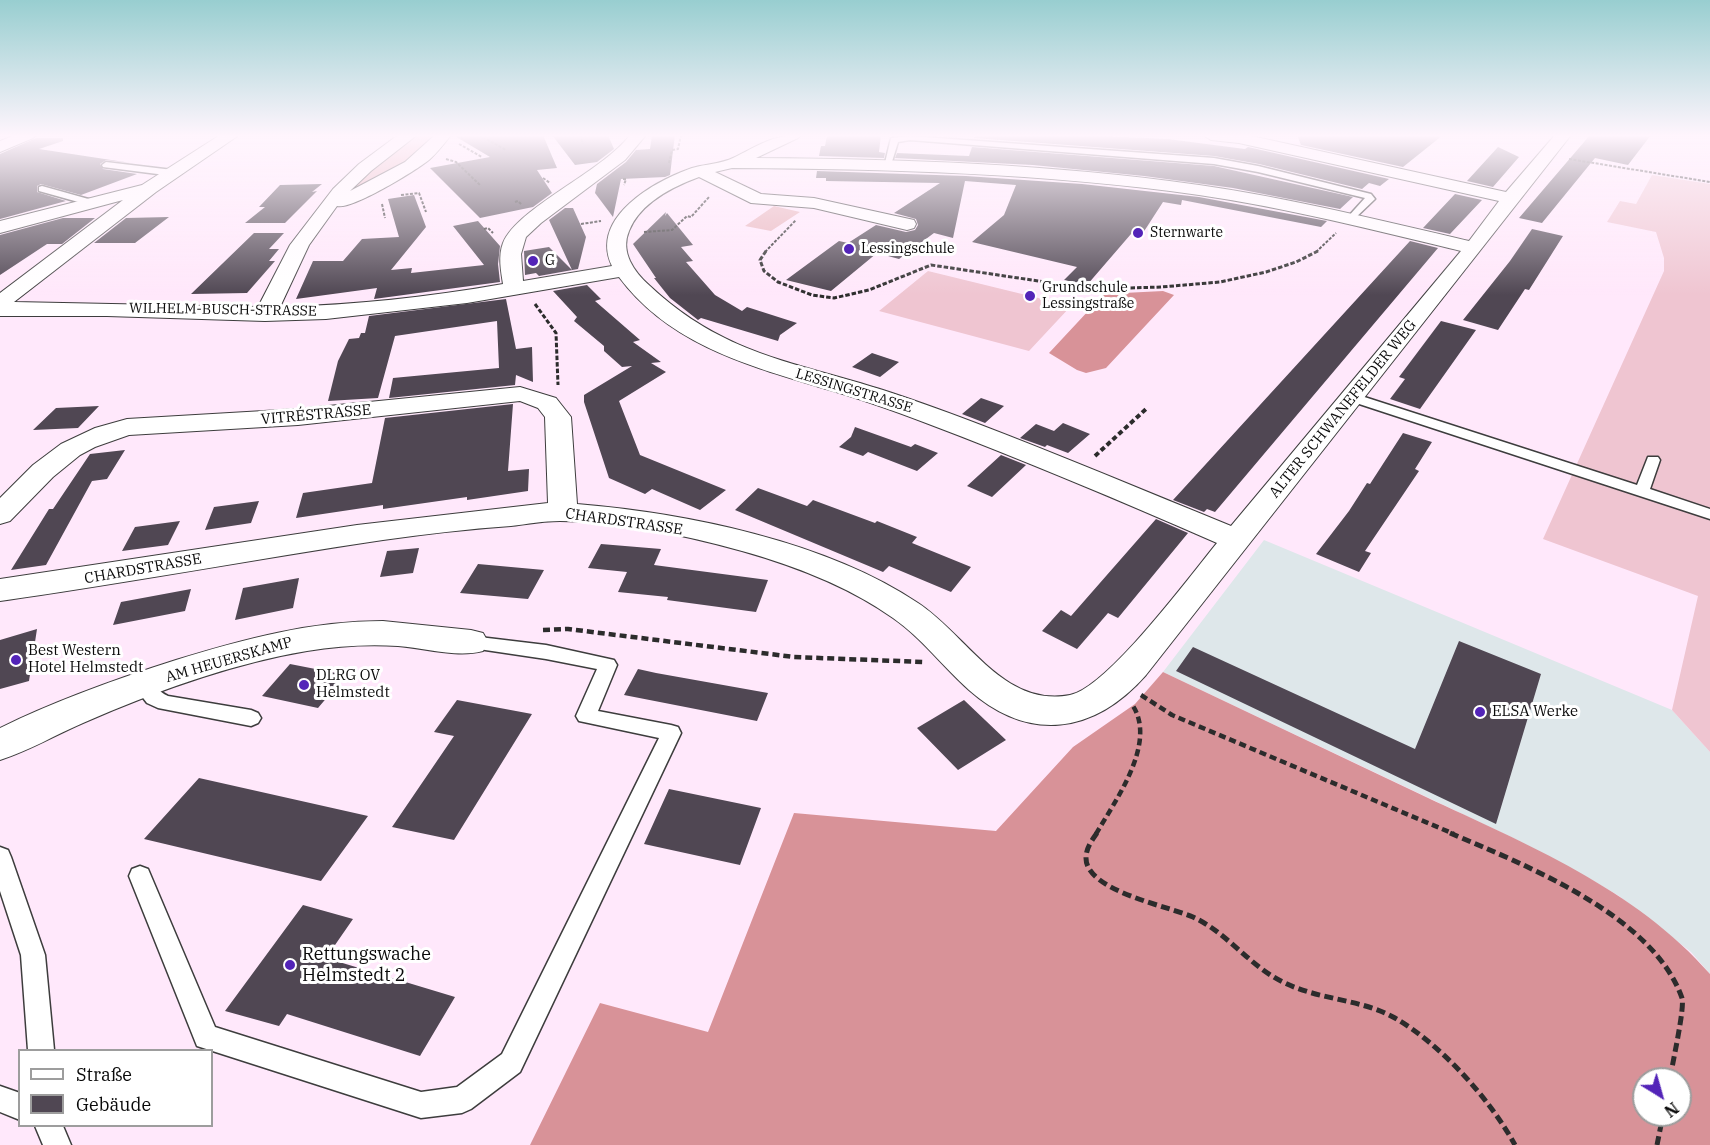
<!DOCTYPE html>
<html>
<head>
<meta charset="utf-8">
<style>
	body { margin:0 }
	#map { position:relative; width:1710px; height:1145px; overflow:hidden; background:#ffe8fb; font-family:"IBM Plex Serif",serif }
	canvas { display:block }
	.legend { position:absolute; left:18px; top:1049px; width:195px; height:78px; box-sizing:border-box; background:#fff; border:2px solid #9d9d9d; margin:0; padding:8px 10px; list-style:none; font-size:18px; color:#0a0a0a }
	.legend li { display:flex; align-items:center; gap:12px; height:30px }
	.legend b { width:30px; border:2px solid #9d9d9d }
	.north { position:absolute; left:1632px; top:1067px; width:60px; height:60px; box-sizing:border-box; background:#fff; border:2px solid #9d9d9d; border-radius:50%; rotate:143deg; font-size:16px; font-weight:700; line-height:24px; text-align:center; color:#0a0a0a }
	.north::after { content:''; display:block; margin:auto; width:21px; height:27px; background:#5324b8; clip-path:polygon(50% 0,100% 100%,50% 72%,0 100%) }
</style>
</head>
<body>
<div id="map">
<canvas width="1710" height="1145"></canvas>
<ul class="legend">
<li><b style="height:8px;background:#fff"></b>Straße</li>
<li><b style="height:16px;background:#504753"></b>Gebäude</li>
</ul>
<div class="north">N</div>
</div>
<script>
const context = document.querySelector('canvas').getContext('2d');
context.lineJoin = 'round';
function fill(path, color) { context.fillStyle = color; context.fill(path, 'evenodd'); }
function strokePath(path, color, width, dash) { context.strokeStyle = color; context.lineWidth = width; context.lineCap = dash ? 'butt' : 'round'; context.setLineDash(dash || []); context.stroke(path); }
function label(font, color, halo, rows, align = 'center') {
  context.font = font + ' "IBM Plex Serif",serif'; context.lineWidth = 6; context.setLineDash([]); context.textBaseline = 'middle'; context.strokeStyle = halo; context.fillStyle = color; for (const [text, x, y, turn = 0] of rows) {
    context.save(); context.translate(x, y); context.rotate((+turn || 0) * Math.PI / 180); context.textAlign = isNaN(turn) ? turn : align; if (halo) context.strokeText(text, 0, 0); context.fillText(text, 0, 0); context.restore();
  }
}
fill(new Path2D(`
	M1264,540L1672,710L1710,752V974L1691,952L1619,896L1585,876L1511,837L1163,672Z`), '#dee7ea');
fill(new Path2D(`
	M415,135H439L429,150L344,199V192Z
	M774,206L800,212L771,231L745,226Z`), '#e8b3bb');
fill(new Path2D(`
	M1163,291L1174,295L1106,368L1086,373L1077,370L1049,353L1104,294Z
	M1163,672C1251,714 1338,755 1426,797C1526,844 1636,889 1710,974V1145H530L600,1003L708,1032L794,813L996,831L1073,747L1135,704ZM1644,1079H1680V1115H1644Z`), '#d89298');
fill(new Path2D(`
	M1652,175L1710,184V752L1672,710L1698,596L1543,539L1664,271V258L1656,232L1607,222L1620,201L1636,204Z
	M928,271L1071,306L1029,351L879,311Z`), '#efc5d1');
fill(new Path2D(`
	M453,135H543L557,168L537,170L552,193L533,207L480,218L430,168L490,157Z
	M552,135H608L614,149L597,162L575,165Z
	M652,135H675L670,175L665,177L621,179L613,217L595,193L597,184L626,162L636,150L650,149Z
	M827,135H881L879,152L885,153L884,158L819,156L821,146H825Z
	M975,135H1082L1168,139L1245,149L1248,147L1389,179L1380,186L1369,183L1362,189L1259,164L1214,156L974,138Z
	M1297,135H1443L1403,167L1301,145Z
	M1590,135H1651L1628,165L1595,158L1542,223L1519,218Z
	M36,138H63V141L39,149L131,163L106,160L100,164L103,169L137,174L81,195L41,184L37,186V192L66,201L0,219V154Z
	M972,147L1214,166L1353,197L1340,209L1233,188L1144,176L1033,165L895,158L897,153L969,156Z
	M1498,147L1519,157L1493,187L1467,181Z
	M817,171L966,176L1082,184L1199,197L1327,221L1321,227L1182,200L1181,205L1163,202L1141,236L1131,234L1087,285L1064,280L1077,267L972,242L1004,215L1016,185L965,181L953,238L934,233L899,259L877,253L831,291L786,280L839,241L848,243L876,225L906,232L915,230L918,225L916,219L894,213L940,183L826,181V178H816Z
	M322,184L312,192L317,191L285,223H245L265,207H259L280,185Z
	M1455,194L1482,200L1450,234L1423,228Z
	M414,195L426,227L391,270L412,268L411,273L484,265L453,226L478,221L500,246L498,264L500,282L374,299L377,288L296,299L313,261H343L362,239L399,237L388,199Z
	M565,208H573L586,237L578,269L539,276L536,273L525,275L524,251L549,247L572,270L549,220Z
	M666,212L665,216L667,213L693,245L681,247L693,261L686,262L715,295L742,311L747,307L797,323L780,335L778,341L701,318L698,320L670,298L654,278H656L633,244Z
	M169,217L135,243H94L126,218Z
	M63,218H95L62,244H47L0,275V235Z
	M1532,229L1563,236L1529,290L1525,289L1498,330L1463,320L1510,261Z
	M254,233H284L269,249H279L269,261H275L247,293L191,294Z
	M1410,241L1438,248L1215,512L1207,509L1204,512L1173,500Z
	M587,285L601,299L595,301L640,340L633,342L661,362L651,363L666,372L619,401L640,455L726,490L700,510L652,489L645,494L609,478L584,402V395L632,366L622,367L604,351V346L574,321L577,317L553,291Z
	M506,299L516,349L532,347L533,382L516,375L515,385L389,398L393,378L499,368L497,321L395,336L378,398L328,401L338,361L349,339L359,338L361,333H365L369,316Z
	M1441,321L1476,330L1420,409L1390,399L1405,379L1399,377Z
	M872,353L899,362L880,377L852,367Z
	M981,398L1004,406L985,423L962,414Z
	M513,404L508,471L529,469L528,491L467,500V497L383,509V505L296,518L303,493L372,483L385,418Z
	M99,406L78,428L33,430L56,408Z
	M1063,423L1090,434L1068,453L1047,445L1045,447L1020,438L1036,424L1054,431Z
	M855,427L911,447L915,444L938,453L917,471L868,452L863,456L839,447L851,437Z
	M1403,433L1432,442L1415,469L1419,471L1365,551L1371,553L1359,572L1316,554L1349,511L1367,483L1370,484Z
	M125,450L107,479L92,481L46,565L11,570L49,509H53L90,454Z
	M1001,455L1026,465L992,497L967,486Z
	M758,488L807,506L813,500L875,523L877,521L917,537L912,543L971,567L951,592L889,566L883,572L735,510Z
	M259,501L251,523L205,530L214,507Z
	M1156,519L1188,533L1118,618L1108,613L1077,649L1042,631L1061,610L1071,616Z
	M180,521L168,545L122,551L135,527Z
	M601,544L661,549L654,565L768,580L756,612L667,600L668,597L618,592L627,572L588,568Z
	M419,548L413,573L380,577L387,551Z
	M478,564L544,570L528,599L460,593Z
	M299,578L293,608L235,620L243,588Z
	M191,589L185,611L113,625L121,602Z
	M37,629L29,681L0,689V640Z
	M1459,641L1541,674L1496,824L1176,671L1193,647L1415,749Z
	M290,664L346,675L318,708L262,696Z
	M638,669L656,673L768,693L757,721L624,695Z
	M457,700L532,714L454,840L392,827L454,736L434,732Z
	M964,700L1006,740L958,770L917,728Z
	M199,778L368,816L321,881L144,839Z
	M669,789L761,808L740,865L644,844Z
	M303,905L353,919L326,958L455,997L420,1056L287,1014L279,1026L225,1011Z`), '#504753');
const lane = new Path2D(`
	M910,136L1214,158L1258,166L1371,194L1375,199L1351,222L1346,219L1365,198L1258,172L1214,164L910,140L898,142L891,165L884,167L891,138Z
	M106,162L173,170L177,173L173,176L103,167L102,165Z
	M42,186L92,200L94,202L89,205L39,191V187Z
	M1352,393L1637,485L1648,457H1658L1660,460L1650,489L1710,509V519L1347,400L1345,397Z
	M471,636L546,645L614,660L617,665L598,711L671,725L678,727L681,733L520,1072L471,1109L462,1113L421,1118L197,1046L129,876L132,869L140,866L148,869L215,1027L421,1092L457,1087L502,1054L659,738L579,721L576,716L597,669L546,659L465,647L462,642L465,637Z
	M142,678C153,681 158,692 168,696L251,710L258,713L261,718L258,723L251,726L158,708L147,703L133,685L135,680Z
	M0,847L8,850L11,857L45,955L54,1050H28L21,955L0,891Z
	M0,1086L20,1093V1120L0,1112Z
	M35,1126H63L71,1145H43Z`);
const street = new Path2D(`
	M15,135H36L33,138L0,152V141Z
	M220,135H239L156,192L14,302L258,307L290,245L333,189L359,164L398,135H417L371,171L350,191L405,162L435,135H451C444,144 437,153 429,160C415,171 352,210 337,206L309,245L280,307C354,305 429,297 503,284C501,271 498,256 503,243C517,208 602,172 630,135H646L625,160L541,223L526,237L521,254L523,281L612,266C589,217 655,181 692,168C705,164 721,164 733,158C758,146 771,135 801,135L798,138L756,158C904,159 1052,164 1199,185C1290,198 1379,220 1469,241L1499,201L1239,143L1211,140L1203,135H1247L1506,192L1555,135H1571L1146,675C1094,734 1029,743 969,690C943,667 922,638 893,618C848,586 795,566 742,551C684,535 620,521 560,521C544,521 527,524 511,526C468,529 425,534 383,540C255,559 128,583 0,601V579L357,525L548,503L545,417L538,408L520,401L298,425L129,435L95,447L80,455L53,477L10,521L0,524V498L33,465L61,444L95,428L127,419L298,409L520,387L556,398L571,417L577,504C686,513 826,541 918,603C967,635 1003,708 1070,695C1107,688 1190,576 1217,543C1121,501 1024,460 926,423C892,410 858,398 823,388C746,365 669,344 619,277L467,303L326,319L265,321L107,316H0V293L123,200L0,233V221L142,185ZM732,168C888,169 1044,173 1199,195C1288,208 1374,230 1461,251L1231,526C1145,491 1060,455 973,422C944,411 914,400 883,390C794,362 722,354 650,286C634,272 620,252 629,231C640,203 672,187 699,177L751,203L814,208L907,230L914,228L916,224L914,220L814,198L761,194L715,172Z
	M383,621L471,630L483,633L488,642L483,651C457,658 425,648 398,646C368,644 337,646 307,651C230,664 154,692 83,723C55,735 29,751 0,760V728C57,700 116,679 176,660C244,639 311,621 383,621Z`);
strokePath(lane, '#3d3d3d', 3);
strokePath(street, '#3d3d3d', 2);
strokePath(new Path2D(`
	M479,135L506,150
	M541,135H552
	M580,135L583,144
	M461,138L475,135
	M459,144L482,157
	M446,159L456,162L481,186
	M1569,159L1710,182
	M669,163L672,150L678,149L681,135
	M543,178L550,183
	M623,179H626L624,185
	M401,195L419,193L426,212
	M515,202L518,201L522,205
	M382,204L385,218
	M581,224L601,221
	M484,229L488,228L493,233
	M644,232L672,230L687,216L691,217L709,197
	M765,252L796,220
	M1316,252L1336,233`), '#2c2c2c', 2, [3, 1.5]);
strokePath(new Path2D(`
	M766,251L760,260L764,271L778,282L812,295L834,298L869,290L931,265L1092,289L1161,287L1220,282L1266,272L1296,262L1318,251
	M535,304L556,333L558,385`), '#2c2c2c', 3, [4.5, 2]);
strokePath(new Path2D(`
	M1095,456L1146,409`), '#2c2c2c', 4, [5, 3]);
strokePath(new Path2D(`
	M543,630L568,629L794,657L923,662
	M1141,695L1172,715L1454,834
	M1096,834C1115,801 1157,744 1133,706`), '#2c2c2c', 4.5, [7, 4]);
strokePath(new Path2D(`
	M1097,833C1092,840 1086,848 1086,858C1086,891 1168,906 1193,917C1228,933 1250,967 1285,983C1320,1000 1360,999 1393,1017C1440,1043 1490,1099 1515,1145
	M1450,833C1525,865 1653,915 1682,998C1685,1008 1672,1065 1670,1079
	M1657,1145L1663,1115`), '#2c2c2c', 5, [9, 4.5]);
fill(lane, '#fff');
fill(street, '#fff');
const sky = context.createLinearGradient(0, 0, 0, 295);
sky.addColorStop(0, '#98ced0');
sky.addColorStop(0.46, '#fff5fd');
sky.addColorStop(1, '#fff5fd00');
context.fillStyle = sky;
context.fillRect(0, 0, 1710, 295);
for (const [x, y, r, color] of [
	[1138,233,6,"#5324b8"],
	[849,249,6,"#5324b8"],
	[533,261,6,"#5324b8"],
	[1030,296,6,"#5324b8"],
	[16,660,6,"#5324b8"],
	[304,685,6,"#5324b8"],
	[1480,712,6,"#5324b8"],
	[290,965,6,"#5324b8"]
]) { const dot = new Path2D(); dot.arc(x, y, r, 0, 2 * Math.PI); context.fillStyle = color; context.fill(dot); strokePath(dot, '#fff', 2); }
label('14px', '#0a0a0a', '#fff', [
	["Sternwarte",1150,233],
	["Lessingschule",861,249],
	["G",545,261],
	["Grundschule",1042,288],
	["Lessingstraße",1042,304]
], 'left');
label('14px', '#0a0a0a', '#fff', [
	["WILHELM-BUSCH-STRASSE",223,310,1],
	["LESSINGSTRASSE",854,391,17]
]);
label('15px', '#0a0a0a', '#fff', [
	["ALTER SCHWANEFELDER WEG",1343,409,-51],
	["VITRÉSTRASSE",316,415,-5],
	["CHARDSTRASSE",624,522,8],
	["CHARDSTRASSE",143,569,-10],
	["AM HEUERSKAMP",229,660,-16]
]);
label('15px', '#0a0a0a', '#fff', [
	["Best Western",28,651],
	["Hotel Helmstedt",28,668],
	["DLRG OV",316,676],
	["Helmstedt",316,693],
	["ELSA Werke",1492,712]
], 'left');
label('18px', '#0a0a0a', '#fff', [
	["Rettungswache",302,955],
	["Helmstedt 2",302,976]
], 'left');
</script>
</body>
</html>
